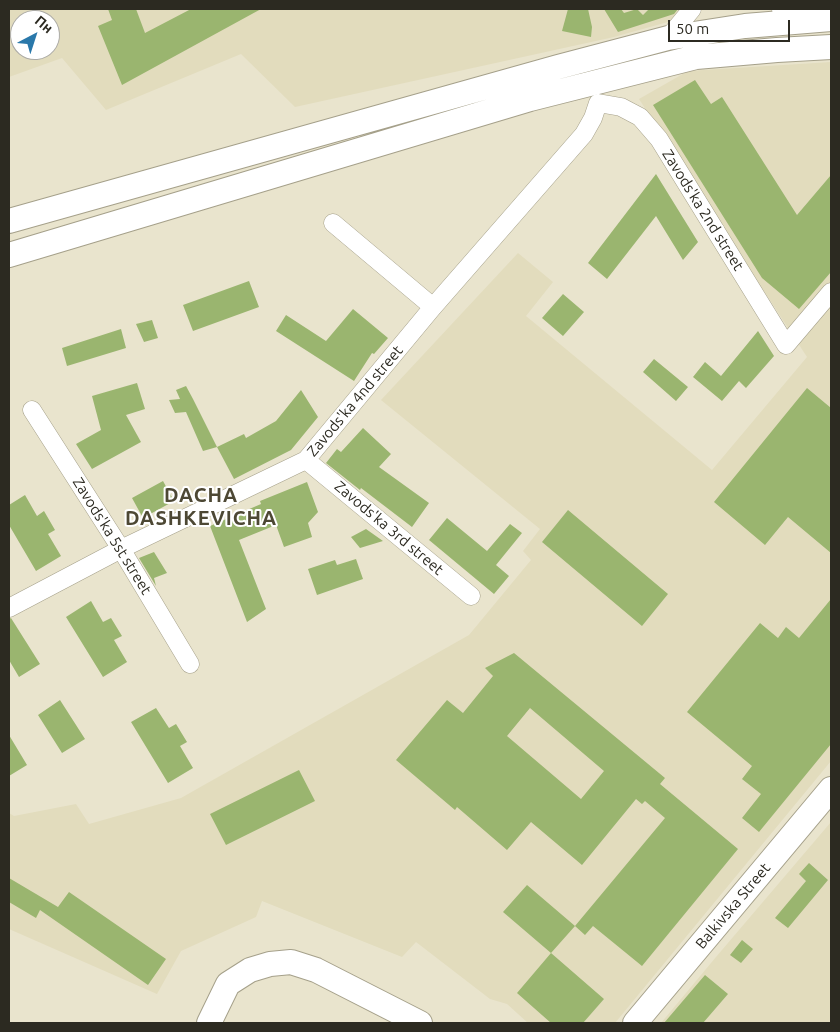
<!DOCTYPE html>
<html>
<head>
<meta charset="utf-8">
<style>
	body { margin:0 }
	#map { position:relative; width:840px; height:1032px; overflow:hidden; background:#e9e4cd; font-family:Ubuntu,sans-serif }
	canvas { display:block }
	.frame { position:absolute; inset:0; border:10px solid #2c2a21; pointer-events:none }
	.north { position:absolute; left:10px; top:10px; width:50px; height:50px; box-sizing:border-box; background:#fff; border:1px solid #abaaa6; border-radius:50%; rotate:40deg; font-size:14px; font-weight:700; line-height:20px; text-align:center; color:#2c2a21 }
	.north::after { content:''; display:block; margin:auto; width:18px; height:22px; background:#2a78aa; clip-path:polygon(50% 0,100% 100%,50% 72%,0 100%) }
	.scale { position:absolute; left:668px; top:20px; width:122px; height:22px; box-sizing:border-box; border:2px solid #2c2a21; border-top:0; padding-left:6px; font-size:15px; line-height:18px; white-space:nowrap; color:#2c2a21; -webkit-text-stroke:4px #fff; paint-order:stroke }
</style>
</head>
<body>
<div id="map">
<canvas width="840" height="1032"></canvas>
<div class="frame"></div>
<div class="north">Пн</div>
<div class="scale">50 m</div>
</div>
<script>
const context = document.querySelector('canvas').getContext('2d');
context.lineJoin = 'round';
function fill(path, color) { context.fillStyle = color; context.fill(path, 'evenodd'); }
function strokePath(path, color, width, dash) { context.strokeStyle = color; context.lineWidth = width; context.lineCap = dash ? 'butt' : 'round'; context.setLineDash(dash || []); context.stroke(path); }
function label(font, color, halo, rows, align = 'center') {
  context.font = font + ' Ubuntu,sans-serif'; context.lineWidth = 4; context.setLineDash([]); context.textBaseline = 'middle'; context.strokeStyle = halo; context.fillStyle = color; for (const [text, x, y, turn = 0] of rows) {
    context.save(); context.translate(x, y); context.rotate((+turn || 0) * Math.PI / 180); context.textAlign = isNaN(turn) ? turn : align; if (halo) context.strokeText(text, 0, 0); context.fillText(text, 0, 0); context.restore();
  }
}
fill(new Path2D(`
	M9,9H684L675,20L614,37L295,107L241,54L106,110L62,58L9,77ZM20,20H50V50H20Z
	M831,62V761L615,1023H528L507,1004L490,999L416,942L402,957L262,901L256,917L181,951L157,994L9,929V813L14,816L76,804L89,824L181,798L469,635L531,560L523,551L540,529L381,400L518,253L553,282L526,316L712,470L807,357L639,99L688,71Z
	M831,822V1023H661L716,957Z`), '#e2dcbd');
fill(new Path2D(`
	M108,9H136L145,33L191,9H261L122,85L98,26L112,20Z
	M568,9H588L592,27L591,37L562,31Z
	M604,9H621L624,13L637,9L643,15L649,9H678L674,14L618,32Z
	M695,80L711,104L722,97L797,215L831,175V272L799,309L762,278L653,105Z
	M656,174L698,242L683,260L656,216L607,279L588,263Z
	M249,281L259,307L193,331L183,305Z
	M563,294L584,312L563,336L542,318Z
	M353,309L388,338L374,354L372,353L354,381L276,331L286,315L326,341Z
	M152,320L158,338L144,342L136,324Z
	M121,329L126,348L67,366L62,348Z
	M758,331L774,356L746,388L739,381L722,401L693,377L705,362L721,376Z
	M654,359L688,387L676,401L643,372Z
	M137,383L145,409L126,415L141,442L92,469L76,444L101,430L92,396Z
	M186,386L193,399L217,447L203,451L186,412L175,413L169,400L180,399L176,390Z
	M807,388L831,408V553L788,517L765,545L714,502Z
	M301,390L318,417L291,450L234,479L217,447L244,434L246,438L276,421Z
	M363,428L391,454L379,467L429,503L412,527L361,488L360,490L326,463L337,449L341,452Z
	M163,481L174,501L143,518L132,498Z
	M307,482L318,512L308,523L312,537L284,547L276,525L239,540L266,609L247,622L210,526L261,504L260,501Z
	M25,495L37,516L44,511L55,530L48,534L61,556L36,571L9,525V505Z
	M568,510L668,594L642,626L542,542Z
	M447,518L487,551L510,524L522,533L496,565L509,576L494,594L429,540Z
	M366,529L383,541L360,548L351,537Z
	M154,552L167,573L154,578L156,586L139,558Z
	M356,559L363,579L317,595L308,569L335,560L337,565Z
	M831,599V744L759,832L742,818L761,794L742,779L752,766L687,712L760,623L778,638L786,627L799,638Z
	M91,601L103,622L111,618L122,636L114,640L127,662L103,677L66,617Z
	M11,618L40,664L19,677L9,660V619Z
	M514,653L665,778L660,784L738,849L642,966L593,926L585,935L575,926L665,818L645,801L642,804L636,799L582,865L531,822L507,850L457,807L455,810L396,760L447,700L463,713L493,676L485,668ZM530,708L604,771L581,799L507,736Z
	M60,700L85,739L62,753L38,715Z
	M156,708L169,728L176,724L187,742L180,746L193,768L168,783L131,722Z
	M9,735L27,765L9,776Z
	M299,770L315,801L226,845L210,814Z
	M809,863L828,880L788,928L775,918L806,881L799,874Z
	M9,878L58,907L69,892L166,959L148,985L40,910L36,918L9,902Z
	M527,885L575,926L551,953L503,912Z
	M742,940L753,949L741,963L730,955Z
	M551,953L604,999L583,1023H551L517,993Z
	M705,975L728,994L703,1023H664Z`), '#9ab56f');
const street = new Path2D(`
	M781,9L809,19
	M668,38L692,9
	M598,103L621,107L640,117L659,139L786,345L831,292
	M333,223L433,307
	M32,410L121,549L190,664
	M306,460L471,596
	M9,608L121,549L306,460L433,307L584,134L593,118L598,103`);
const secondary = new Path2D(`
	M9,221L558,67L668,38L745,26L831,19
	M9,255L530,99L696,57L777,50L831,47
	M209,1023L228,984L250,970L270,964L291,962L316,970L420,1023
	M635,1023L831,789`);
strokePath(street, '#a5a08a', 19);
strokePath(secondary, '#a5a08a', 26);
strokePath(street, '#fff', 18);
strokePath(secondary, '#fff', 24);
label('15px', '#2c2a21', '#fff', [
	["Zavods'ka 2nd street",703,210,58],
	["Zavods'ka 4nd street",355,401,-50],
	["Zavods'ka 3rd street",389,528,40],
	["Zavods'ka 5st street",112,536,58],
	["Balkivska Street",733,906,-50]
]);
context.letterSpacing = '1px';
label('bold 20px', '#4d4834', '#fff', [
	["DACHA",201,495],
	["DASHKEVICHA",201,518]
]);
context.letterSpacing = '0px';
</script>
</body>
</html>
